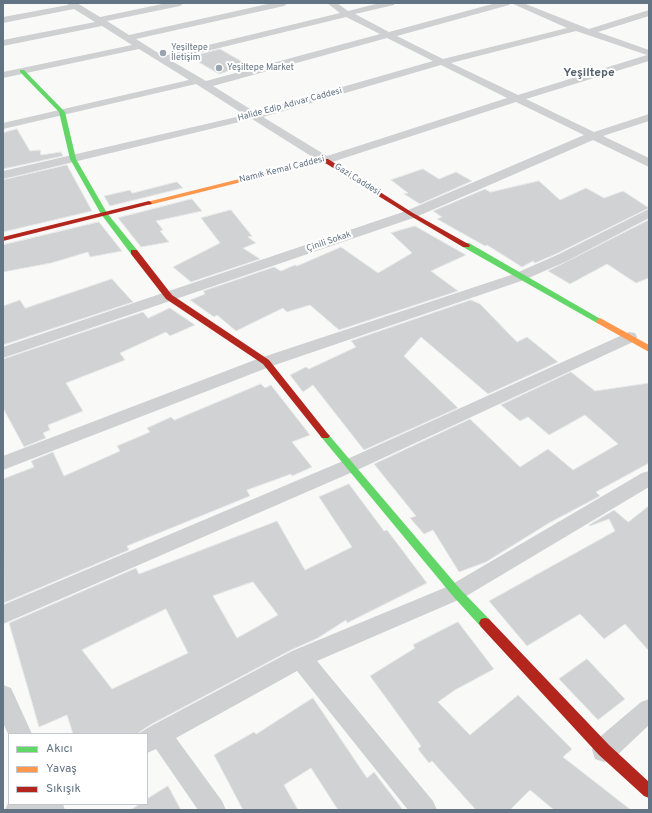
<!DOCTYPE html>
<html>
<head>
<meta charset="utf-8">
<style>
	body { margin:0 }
	#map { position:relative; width:652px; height:813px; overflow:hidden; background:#f9f9f8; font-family:Overpass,sans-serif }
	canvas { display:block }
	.frame { position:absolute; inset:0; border:4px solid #637484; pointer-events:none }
	.legend { position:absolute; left:8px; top:733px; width:140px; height:72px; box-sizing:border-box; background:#fff; border:1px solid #c1c7ce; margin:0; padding:5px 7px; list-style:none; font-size:12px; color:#637484 }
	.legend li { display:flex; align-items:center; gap:8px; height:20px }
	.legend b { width:20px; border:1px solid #c1c7ce }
</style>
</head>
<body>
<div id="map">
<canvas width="652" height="813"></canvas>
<div class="frame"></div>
<ul class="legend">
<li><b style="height:5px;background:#63d668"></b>Akıcı</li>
<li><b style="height:5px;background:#ff974d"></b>Yavaş</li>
<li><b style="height:5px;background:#b3261e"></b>Sıkışık</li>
</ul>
</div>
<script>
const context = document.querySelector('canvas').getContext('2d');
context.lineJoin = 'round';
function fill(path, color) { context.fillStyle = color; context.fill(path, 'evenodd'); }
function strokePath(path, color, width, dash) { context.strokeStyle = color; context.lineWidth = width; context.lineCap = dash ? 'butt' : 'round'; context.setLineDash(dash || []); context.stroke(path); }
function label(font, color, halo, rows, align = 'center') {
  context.font = font + ' Overpass,sans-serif'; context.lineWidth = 4; context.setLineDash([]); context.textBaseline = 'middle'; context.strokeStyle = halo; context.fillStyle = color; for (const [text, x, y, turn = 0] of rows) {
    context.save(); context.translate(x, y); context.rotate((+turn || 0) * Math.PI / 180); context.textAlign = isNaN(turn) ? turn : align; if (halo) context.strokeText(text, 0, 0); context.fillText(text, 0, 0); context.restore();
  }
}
const building = new Path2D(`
	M220,49L248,65L219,74L190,57Z
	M17,129L30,151L40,150L41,155L61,152L63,156L3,169V133Z
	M67,165L92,211L3,232V180Z
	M423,169L439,179L456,172L472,181L420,204L404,194L408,193L391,180Z
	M539,181L560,200L586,188L604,198L623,191L649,208L556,254L535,263L533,261L522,267L487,245L485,246L437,219L442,217L433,211L485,189L490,192Z
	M177,182L183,188L110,206L104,196L130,190L132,193Z
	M192,199L202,211L156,221L163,230L160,231L169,242L141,247L118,218Z
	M231,210L252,236L248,237L256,243L243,248L260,259L191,282L173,267L220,243L201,218Z
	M649,220V278L636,283L607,264L570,284L548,271Z
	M99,222L122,251L90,257L88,252L51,263L3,272V245Z
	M415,226L466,255L431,271L458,291L339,330L310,305L287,312L283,308L236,331L217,315L214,317L190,300L205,294L203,291L274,267L281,271L295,265L297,266L341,247L378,273L412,253L391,233Z
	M112,279L133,302L3,345V306L20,300L25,308Z
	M471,300L480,304L517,342L527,337L558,362L488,394L421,337L404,356L458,408L364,450L313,385L303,392L290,375L306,367L309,369L356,347L351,341Z
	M170,308L195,325L170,336L166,332L120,353L125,360L66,383L83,411L48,425L50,430L43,433L46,438L24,447L3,408V359L143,312L148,318Z
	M571,372L595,391L649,383V463L596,492L600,496L549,523L486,562L459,572L433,530L424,534L410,518L416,516L374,464L470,419L520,467L548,449L573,470L618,444L585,415L549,435L528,417L520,421L501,405Z
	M261,384L265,388L271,385L310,435L292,442L312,467L292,476L291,474L247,490L250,496L127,546L129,550L4,603L3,479L34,467L31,461L53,452L64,476L120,451L117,446L150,432L147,428L171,417L174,420Z
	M349,484L384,531L387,530L427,583L347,623L346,620L318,638L291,650L150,725L137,734H73L67,715L39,727L9,623L136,568L139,574L277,521L305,570L352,547L319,497ZM253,582L278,615L237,638L213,596ZM166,609L188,653L112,689L82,650Z
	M649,506V651L625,624L604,639L580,614L527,646L489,601L615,531L609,519L590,526L589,525L614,510L628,522Z
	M458,622L494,669L455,690L438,702L470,735L518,695L572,749L563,757L631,810H554L530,790L510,810H476L432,761L429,763L418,749L421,746L370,676L415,648L413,645Z
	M587,659L625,699L598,720L559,679Z
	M313,698L367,778L374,772L403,810H338L311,768L284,785L298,810H243L214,755L254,732L256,734Z
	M168,786L181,810H130L140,804H147V799Z`);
fill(building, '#d0d2d3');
strokePath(building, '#e8e8e8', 1);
fill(new Path2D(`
	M67,3H77L100,17L167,3H184L180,6L107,21L129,35L272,3H288L284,6L136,39L163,56L340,13L327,3H337L348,11L380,3H395L394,5L355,14L389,32L496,3H510L509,5L397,36L443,59L567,28L511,3H523L589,29L649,10V16L598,32L649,50V61L526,99L594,132L649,114V121L603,136L649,158V167L593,140L416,217L3,358V347L406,211L584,135L516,102L326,164L322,163L252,119L3,179V171L245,115L196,84L3,129V123L189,80L139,49L3,78V72L132,45L102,26L3,46V40L95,22L74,9L3,23V17L68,5ZM346,17L380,34L206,81L170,60ZM576,31L647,55L518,95L451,63ZM387,38L433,61L255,112L213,86ZM441,65L507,98L327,156L263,117Z
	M649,209V218L567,261L524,280L272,366L3,470V456L260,358L514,274L557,255Z
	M629,332L635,333L637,337L635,341L355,471L3,624V605L343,461Z
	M649,471V487L463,598L317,661L433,801L437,810H408L297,671L176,738L222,801L226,810H198L156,749L147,753V734H138L151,726L292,651L449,586L642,473Z
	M3,685L11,688L32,734H9V736L3,723Z
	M649,699V725L613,759L604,762L595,759L592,750L595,741L641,702Z
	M9,801V804H63L65,810H5Z`), '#ced0d1');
fill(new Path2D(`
	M20,70H24L65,112L76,159L107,213L137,250V254H131L101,214L70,159L59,112L20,72Z
	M463,243H469L604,321L600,324L597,323L463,247Z
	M325,433L328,434L460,589L489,619L491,623L489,627L485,628L481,627L452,595L322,438L320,436L322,434Z`), '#63d668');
fill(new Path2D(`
	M324,158L326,159V161L149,205L146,203L147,202Z
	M600,318L649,345V352L597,323L596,321Z`), '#ff974d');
fill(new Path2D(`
	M322,159H328L413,213L470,245L469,247H463L409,215L322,161Z
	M149,201L152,203L151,204L3,241V237Z
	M131,250H137L172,295L269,360L328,434L330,436L328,438H322L263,364L166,299L131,254Z
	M485,618L489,619L609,745L649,782V798L644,796L599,755L481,627L479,623L481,619Z`), '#b3261e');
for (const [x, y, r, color] of [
	[163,53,4,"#98a3ad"],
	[219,68,4,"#98a3ad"]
]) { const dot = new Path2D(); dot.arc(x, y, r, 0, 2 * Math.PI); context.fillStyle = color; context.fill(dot); strokePath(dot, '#fff', 1.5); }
label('9px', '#637484', '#fff', [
	["Yeşiltepe",171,48],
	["İletişim",171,58],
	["Yeşiltepe Market",227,68]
], 'left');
label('9px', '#637484', '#fff', [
	["Halide Edip Adıvar Caddesi",290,105,-15],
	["Namık Kemal Caddesi",282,170,-14],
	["Gazi Caddesi",357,180,32],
	["Çinili Sokak",329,242,-19]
]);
label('bold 12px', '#55636e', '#fff', [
	["Yeşiltepe",589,74]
]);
</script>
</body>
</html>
